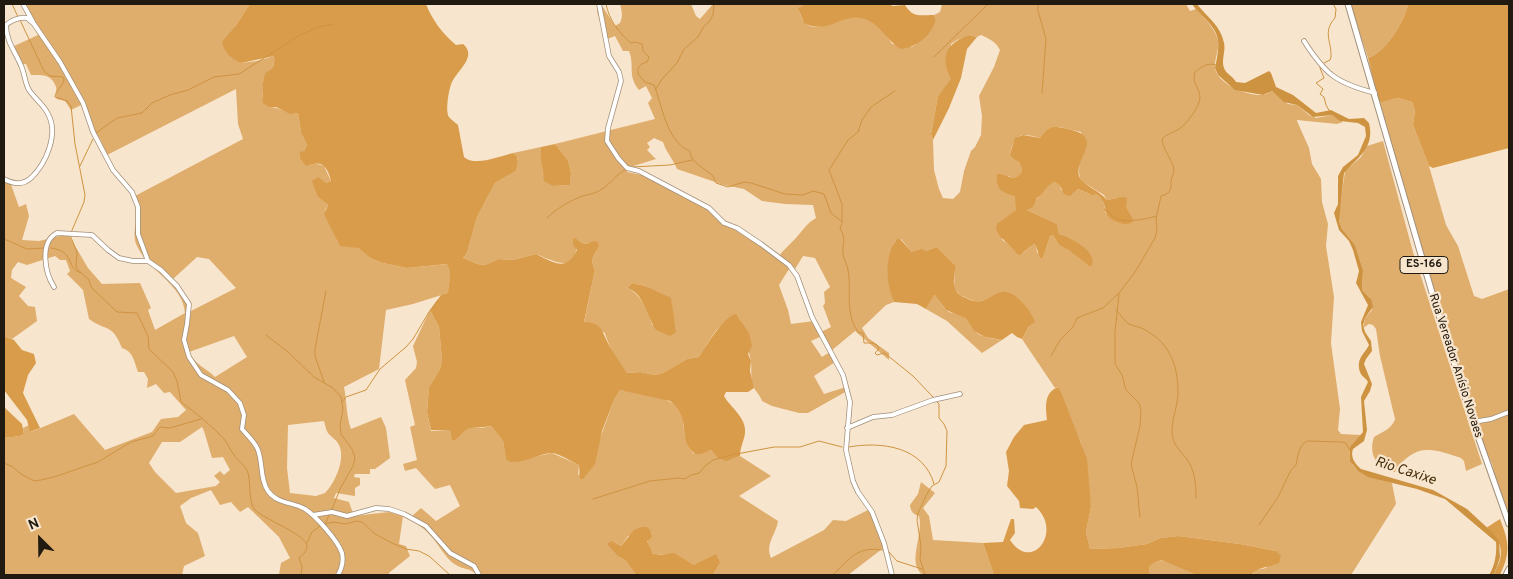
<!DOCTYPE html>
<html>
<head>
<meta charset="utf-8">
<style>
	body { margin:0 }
	#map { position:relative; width:1513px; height:579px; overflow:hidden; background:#f8e5cd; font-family:Overpass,sans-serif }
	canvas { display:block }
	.frame { position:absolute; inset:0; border:5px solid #201a11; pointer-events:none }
	.north { position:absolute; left:15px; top:514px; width:50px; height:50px; -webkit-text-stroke:4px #f8e5cd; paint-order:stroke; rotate:337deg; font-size:14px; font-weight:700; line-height:20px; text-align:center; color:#201a11 }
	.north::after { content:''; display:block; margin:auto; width:18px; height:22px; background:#201a11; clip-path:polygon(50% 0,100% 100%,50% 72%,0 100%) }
</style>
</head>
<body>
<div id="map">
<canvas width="1513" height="579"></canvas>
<div class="frame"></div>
<div class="north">N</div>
</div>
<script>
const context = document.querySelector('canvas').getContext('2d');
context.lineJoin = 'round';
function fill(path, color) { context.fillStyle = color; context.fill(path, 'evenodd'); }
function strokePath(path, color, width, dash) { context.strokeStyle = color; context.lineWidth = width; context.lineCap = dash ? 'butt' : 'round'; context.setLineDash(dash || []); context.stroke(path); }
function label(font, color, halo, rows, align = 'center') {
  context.font = font + ' Overpass,sans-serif'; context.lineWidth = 4.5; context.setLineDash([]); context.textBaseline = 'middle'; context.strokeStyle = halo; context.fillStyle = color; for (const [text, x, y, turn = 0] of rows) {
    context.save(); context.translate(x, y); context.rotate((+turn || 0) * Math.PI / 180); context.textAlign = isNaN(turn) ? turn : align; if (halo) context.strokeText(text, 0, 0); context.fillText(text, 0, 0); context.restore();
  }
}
fill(new Path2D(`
	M24,4H250L236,25L222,41L241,63L257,61L274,56C275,66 272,70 264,76L262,96L269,107C281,107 286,115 298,113L301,133L307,145L304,151L314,163L324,166L331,181L326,183L323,182L318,197L328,205L325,210L338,242L358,248L370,258L383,263L407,268L448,264C453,273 448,283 448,293L413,304L386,310L379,369L344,387C347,402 346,415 351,429L381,417L386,428L390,458L375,469H370V474H355L354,477L360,478V485L355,488V496L336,493L334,498L349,502L354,516L389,512L403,516L399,544L406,546L410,556L390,572L388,575H279L281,563L290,558L279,537L248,507L240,512L231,502L220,505L211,490L191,498L180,506L186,523L198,533L205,556L184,566L182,575H4V438L20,436L24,434L23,428L29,425L31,432L74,414L105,450L152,432L161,419L178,417L186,410L170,392L164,393L156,384L147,388L148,379L144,372H138C134,361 133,351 122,348C112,323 107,332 89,319L83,290L67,274L70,271L66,260H60L55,256L27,265L18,262L12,270L11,278L26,287L19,296L28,306L35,307L37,321L12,339L4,336V177L9,179L19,207L26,204L29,216L22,240L39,241L68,234L88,268L102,284L140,283L151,308L148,310L155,330L185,313C183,284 148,271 137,246C132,236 136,226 137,215C137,209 135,202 135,196L243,139L238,124L236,89L107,155L100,139L92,127L83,104L71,110L65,101L57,99C55,95 57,91 56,87C52,74 42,75 31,75L26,64H22L12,47L38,35ZM197,257L209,259L236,288L191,311L173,279ZM234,336L247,357L215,377C206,368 194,364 189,352ZM324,421C325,425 326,430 328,433C331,437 337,440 339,445C346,459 335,483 325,493L316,496L290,493L287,468L288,425ZM202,427L204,431L212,458L223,457L230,470L224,475L220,471L214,476L220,482L216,486L176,493L155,472L149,463L162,442H180Z
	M598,4H601L615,26L620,23C623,17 622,11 620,4H691L696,16L700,19L713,4H806L799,8C804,44 835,18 856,17C870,16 886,32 892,44L912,47C922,40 932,32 936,20L934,15L940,12L942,4H1186L1190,11L1196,9C1204,18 1213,26 1217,37C1221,47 1214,58 1215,68C1217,84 1248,96 1262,95C1266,95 1269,92 1272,91L1288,104L1297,105L1309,115L1316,118L1332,115L1343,122L1337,124L1297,120V121L1309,148L1312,164L1321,179L1322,202L1328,224L1326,246L1334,297L1331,343L1340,409L1338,430L1341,434L1361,435L1350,448C1347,477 1373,475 1392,483L1396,504L1351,575H1251L1256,570L1266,568L1276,551L1240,544L1178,536L1161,538L1147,544L1118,548L1090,549L1086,532L1091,507L1081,443L1069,417L1059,387L1055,388L1022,339L1029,326L999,294L990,299L976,302L960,295L954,288L955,265L938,248H934L926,251L912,252L901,239L895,241C887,260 886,283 894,302L886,305L862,328L868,338L889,353V360L855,331L831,351L822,336L811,341L822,357L830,352L835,362L814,376L824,394L846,387L847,391L808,413H799L772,406L762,401C760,395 757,393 754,388C750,380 752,369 751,361C748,349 747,342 747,330L744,328L739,318C718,319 710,341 699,357L687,359L663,373L655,375L640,372L627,373C620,366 607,343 605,333L584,323L595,270C590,260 593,256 599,247L592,241L587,244L582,243L577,239C577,274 558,263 536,254L513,260L499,259L485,265L477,264L463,258L467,253L477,217L495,183L516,171L518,163L517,156L513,153L541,147L543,175L553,186L570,185L571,173L568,160L555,144L655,119L648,103L652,98L646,86L639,90C627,75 635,66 629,51H623L615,36L607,39L597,12ZM969,35L977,37L981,35C990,39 996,42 1000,50L994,67L979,96L982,116L981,135L975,147L971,151L964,171L960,192L953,199L943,198L939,189L934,170L933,140L931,134L938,96L952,79L951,44L957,40ZM1060,127L1081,132L1079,172L1080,178L1083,182L1104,195L1107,200L1119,198L1126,203L1127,209L1106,214L1103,200L1100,197L1096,194H1089L1078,189L1072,194L1061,190L1060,186L1055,182L1051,183L1027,210L1057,224L1059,234L1062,235L1089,266L1069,249L1059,245L1053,235L1050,236L1043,258L1037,252L1036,246L1034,244L1023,253L1002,240L1012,214L1016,210L1017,200L1015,197L1010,195L1008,176C1015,180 1018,177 1022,171L1021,164L1010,154C1015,134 1019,132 1040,138ZM654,138L663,142C665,150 673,159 677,169L724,185L744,189L762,201L785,204L813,205L816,218C808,223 807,225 801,232C794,241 785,248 778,257L724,223L714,213L689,199L642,175L627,172V168L656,159L647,150L650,147L647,143ZM803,256L815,258L830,287L824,292L825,303L823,306L831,327L821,332L814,321L791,324L788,310L779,285L789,269L792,271L795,269ZM632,283L645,286L672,303V309L676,330L652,325C649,312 640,293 627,288Z
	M1350,4H1408C1405,21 1385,53 1368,58Z
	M1398,98L1412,102L1415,111L1413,125L1429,166L1446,225L1458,246L1474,296L1482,299L1509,289V518L1502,501L1492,464L1474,423L1461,384L1379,103Z
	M1383,141L1413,252L1482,464L1466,471L1464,461L1461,458C1442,452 1425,444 1408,457C1402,462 1398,465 1395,472C1377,468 1368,455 1374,437C1382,432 1392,429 1395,419L1380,356L1376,329L1373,325L1369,324L1363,328L1365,318L1372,310L1370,298L1362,290L1363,270L1355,245L1342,229L1339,221V215L1345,171L1361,157L1367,146Z
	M934,294C940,299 942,308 949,312C954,314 960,313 964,316C969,319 970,325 973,329C978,337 993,339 1002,340L982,353L947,321L926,309Z
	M430,310L439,327L442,360L440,369L429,387L427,412L431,431L448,430L451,432H463L471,427L482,428L491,426L503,441L506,458L510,462L552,453L579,465L578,476L598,444L614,400L620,390C636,392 672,396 681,411C684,418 683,423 684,430C685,438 689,446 692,452L694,454L711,450C720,461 728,461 740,456L771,476L739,496L778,521C776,535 765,543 771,558L824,530L833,520L846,521L870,509L886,546L848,575H713L720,563L694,565L674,554L655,555L650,551L647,540L628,536L621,546L612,541L619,557L625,560L636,575H477C471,568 464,570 456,565C445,559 438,542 428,533C423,527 416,525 411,517L421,508L436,521L460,506L450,485L435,489L416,468L405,471L403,464L417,460L410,427L415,425L405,380L416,368L417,362L413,346Z
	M921,482L935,493L923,508L929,516L933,540L983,543L994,575H923C906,562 924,537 919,516C913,514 911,512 910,505L918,494Z
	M1163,560L1196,575H1150L1149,567L1154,563Z`), '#dfad6c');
fill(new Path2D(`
	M250,4H426C432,20 443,34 456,45L463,44C478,56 457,71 452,82C449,88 445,111 449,117C451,120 455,122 458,125L464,157C475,167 500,156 513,153L517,156L518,163L516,171L495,183L477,217L467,253L463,258L477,264L485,265L499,259L513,260L536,254C553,262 566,273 577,250L573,245V238L577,239L582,243L587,244L592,241L598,242L599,247C593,256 590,260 595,270L584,322C600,323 601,328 607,341C609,346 624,369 627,373L640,372L655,375L663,373L687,359L699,357C706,346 724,316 736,314L749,333L752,346L748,354L751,361L750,371L754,388L748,392H726L724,396C730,407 747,418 745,433C744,441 740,447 740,456L726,461L718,458L711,450L701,454H695C676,438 693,418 670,401L620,390L614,400L602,431L595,464L583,479H580L579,465C572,462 560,454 553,453C541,452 527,463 510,462L506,459L503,441L491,426C470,430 473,422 455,440H452L451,432L448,430H431L427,412L429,387L440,369L442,360L439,327L430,310L441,295L448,293C448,283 453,273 447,264L407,268L383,263L370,258L358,248L340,246L324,214L328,205L318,197L312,181L318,177L326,183L331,181C327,165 321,160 306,166L300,158V152L304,151L307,145L301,133L298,113L290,114L276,107H269L263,103C262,95 262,85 264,77C266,68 276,73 274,56L241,63C231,58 224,53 222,41L236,25Z
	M806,4H891L892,6L905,5C913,18 920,15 934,15L936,20C931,36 917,47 901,49C887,41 881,25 865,19C843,11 828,36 804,23L798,8Z
	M1408,4H1509V148L1433,168L1429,166L1413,125L1415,111L1412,102L1398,98L1379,103L1368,58C1385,53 1405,21 1408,4Z
	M969,35L977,37L967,49L961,78L949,108L933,140L931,134L938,96L951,79C940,57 946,43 969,35Z
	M1053,127C1060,127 1065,128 1072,130C1105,139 1072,160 1080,178C1084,185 1101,192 1107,200L1123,197L1127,198C1127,201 1126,205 1127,209C1129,214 1133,216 1133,222C1128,224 1126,225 1121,223C1097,217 1112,204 1096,194L1092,195L1078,189L1070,196L1064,194L1060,186L1055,182C1047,184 1044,194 1037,198L1033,207L1027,210L1057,224L1059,234C1070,238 1097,250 1092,265L1089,266L1069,250L1059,245L1053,235L1050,236L1043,258H1040L1036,246L1034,244L1020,255L1017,254C1011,244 1000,240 996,229L997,224L1016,210L1015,197C1002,191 996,191 997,174C1008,174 1014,184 1022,171C1021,158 1015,163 1010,154L1015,138L1023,135L1040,138L1047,130Z
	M555,144L568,160L571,173L570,185L553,186L544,181L541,158V147Z
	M897,239H900L912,252L922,249L926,251L934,248H938L955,265C956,272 952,282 955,288C957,294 961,296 966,298C986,309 993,290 1006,292C1018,294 1031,311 1035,322L1029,326L1022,339L1017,337L1012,333L1002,340L985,337L974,331L966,318L946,310L935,295H934L926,309L917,304L894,302C886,284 884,255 897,239Z
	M632,283L645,286L671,298L676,330L675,333L670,336L656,330C647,317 644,293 627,288Z
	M4,336L14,340L22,350L34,354L36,363L28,375L23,393L40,428L30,432L27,420L4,390Z
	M1059,387L1087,459L1091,507L1086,532L1090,549L1118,548L1147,544L1161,538L1178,536L1240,544L1276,551L1281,556L1279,563C1270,567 1257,567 1251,575H1196L1162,560L1154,563L1149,567L1150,575H994L983,543L1003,542L1011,519H1014L1015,533L1010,540C1032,573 1063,532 1036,507L1033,509L1020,508L1019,501L1007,486L1009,471L1006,452L1014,437L1024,425L1047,420C1046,408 1043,392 1059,387Z
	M4,407L22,424L24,434L20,436L4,438Z
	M1500,519C1509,542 1511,552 1500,575H1493C1505,556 1504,542 1486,528Z
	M642,527H647L650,530L652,537L647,541L653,554L660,555L674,553L694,565L716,554L720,563L713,575H636L625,560L619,557L608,545V543L612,541L621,546L634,530Z`), '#d89c4b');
fill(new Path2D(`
	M1192,4H1197C1207,17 1221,26 1224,43C1226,51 1221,60 1224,68C1226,74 1233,76 1236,82L1245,83L1269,71L1271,73L1276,87L1293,95L1316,113L1331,110L1349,119L1364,118L1369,123C1375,148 1358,157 1344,173L1339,221L1342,229L1355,245L1363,270L1362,290L1371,299L1373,307L1365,318L1363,325L1365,332L1371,341L1372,351L1366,359L1364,364L1372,384L1370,391L1364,401L1367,430L1364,441L1353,449C1350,457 1355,464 1361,469L1433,490L1467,509L1493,533L1499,541L1500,557L1497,567L1493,575H1489C1495,566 1497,553 1496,542L1445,499L1417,489L1368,477L1358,471L1350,461V447L1363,432L1361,397L1368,382C1365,377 1362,377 1360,372C1356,358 1364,355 1369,345L1362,331L1361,322L1368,305L1356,283L1359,271L1353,250L1349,241L1339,230L1334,213L1338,204V176L1343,167L1358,155L1366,136L1365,127L1358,123L1340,121L1332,115L1313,117L1297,105L1284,102L1272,91L1263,95L1235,90L1218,75L1215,68C1217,59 1219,48 1218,40C1216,25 1200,16 1192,4Z`), '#ce9341');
strokePath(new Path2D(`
	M12,4L18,17
	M606,4C609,20 619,33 631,43L635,42L642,44L643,51L649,57L647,62C641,63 637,67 638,74L645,82L654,85C662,105 667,143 690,151C690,162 705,169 712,175C714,177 714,180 716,183L728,187L744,182L751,183L785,194L803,195L813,191L824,194L831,213L841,221
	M1038,4V11L1046,39L1042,93
	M20,20L44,71L50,76L63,77L64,79C64,86 55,90 55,97L67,101L71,106L75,144L85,195L84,202L70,235L77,252L76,265L77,269L89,280L91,287L117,312L137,313L148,336L149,349L173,372L177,381L181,402C196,413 211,425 224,439C228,444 230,450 234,455C239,462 245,465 248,473C251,483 248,502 255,510C265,520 306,534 307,546C307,552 302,555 299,558L302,566L301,575
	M934,57L988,4
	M1324,63L1330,60L1331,57C1332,42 1322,32 1335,18L1336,9L1333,4
	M1320,66V68L1324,78L1316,83L1323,89L1320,94L1324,97L1326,105L1330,112
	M656,89L662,79L677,63L684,49L698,37L704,26L709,22L713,15L714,4
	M895,91L871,107L862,120L858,132L848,140L829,170L842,204V223L840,228C847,241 842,242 843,254C844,260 847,264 848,270C852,292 844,314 859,333H863L864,343H873L877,345L879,349L875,353L877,355L884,353L887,355L913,376L933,397
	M96,133L117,118L142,113L152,103L170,95L188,90L214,77L239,74L300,35L318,27L334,24
	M80,166L93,139
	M632,167L670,165L692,160
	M1104,209C1109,213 1114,218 1120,220C1128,222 1149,219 1156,216
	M547,218C556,209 568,202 580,197C588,194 595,194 602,189C610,184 616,175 626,169
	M4,239L27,249L45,248
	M51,248C75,251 66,269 81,273
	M1119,294L1115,332V364L1122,375L1126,390L1139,403L1141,410L1140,426L1131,464L1137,487L1140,517
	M1116,310C1120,314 1124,321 1129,324C1135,327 1142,327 1147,331C1171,345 1178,367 1178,393C1178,408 1169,424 1173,439C1175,446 1181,452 1186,458C1195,470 1196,483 1196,498
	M266,335L288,352L314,377L333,388L341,397L343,409L340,426L341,434L352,449L355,458L353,466L341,487L332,509
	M1051,356L1060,340L1073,327L1077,318L1103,308L1119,293L1135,272L1155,238L1157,230L1156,219L1161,196C1170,193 1171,192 1171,182C1171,178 1174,174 1174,170C1173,160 1163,151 1162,139C1166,134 1173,133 1179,129C1186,125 1200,106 1200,98C1200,87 1191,84 1195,72C1201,67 1208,62 1216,65
	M324,382L315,356V349L326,291
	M342,402L346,397L366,390L380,369L406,347L413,339L429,312L438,300
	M849,447C882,441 924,447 934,484
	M4,463L13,467L21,474L32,480L36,481L54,477L98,462L131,442L153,436L160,427L170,428L201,419
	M593,499L650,481L679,478L685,479L691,475L699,473L705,466L713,460L731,455L774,447H800L819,441L842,447
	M326,523L329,515
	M325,524L334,522L346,524L357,521L362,522L375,534L392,543L406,549L419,551L429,556L450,575
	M1259,525L1278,497L1291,470L1296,465C1298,456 1298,446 1307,441L1342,442L1346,443L1350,451
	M307,543L312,532L320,526
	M889,552L897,561L922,569
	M833,575C850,558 857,546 883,550
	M925,575L920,559L921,546L917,520L918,513L928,492L932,486L939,482L946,466L947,431L944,424L939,418V404L937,402`), '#ce9341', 1);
const minor = new Path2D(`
	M23,4L33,22
	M599,4L609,56L619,72L621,81L608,128L607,141L618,158L627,168L639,171L709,208L724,223L737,228L761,244L789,265L797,276L812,317L843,375L850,402L846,450L853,481L858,492L872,512L884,543L892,575
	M1304,41C1325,74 1336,83 1375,93
	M4,179C13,184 23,186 32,177C46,163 59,134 48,114C44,105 35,99 29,90C25,83 25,76 22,68C17,54 6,42 6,25C12,20 18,17 27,18L34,24L60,62L83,103L93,132L113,170L132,192L138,207V234L148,261L161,270L177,286L189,304L187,324L184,340L189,357L201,375L228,390L240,403L244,415L242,429C247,435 256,443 258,450C263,463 260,480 268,491C277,504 293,502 305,509C316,516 338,541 342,553C344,561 342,568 338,575
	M54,287C45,273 39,242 57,233L92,235L108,250L119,258L133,261H148
	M1473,422L1491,419L1509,412
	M847,428L873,417L892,415L933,400L960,394
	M313,515L332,512L347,516L376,508L389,509L404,514L426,526L450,553L474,566L479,575`);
const major = new Path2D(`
	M1348,4L1433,296L1473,422L1509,524
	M1506,575L1509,569`);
strokePath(minor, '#a18f7a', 5.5);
strokePath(major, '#a18f7a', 7);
strokePath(minor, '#fff', 4);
strokePath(major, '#fff', 5);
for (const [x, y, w] of [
	[1424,265,48]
]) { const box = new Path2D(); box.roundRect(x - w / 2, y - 8.5, w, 17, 4); context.fillStyle = '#f8e5cd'; context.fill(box); strokePath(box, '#201a11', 1); }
label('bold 11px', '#201a11', null, [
	["ES-166",1424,265]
]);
label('12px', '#201a11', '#f8e5cd', [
	["Rua Vereador Anísio Novaes",1455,366,72]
]);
label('italic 14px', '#432b06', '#f8e5cd', [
	["Rio Caxixe",1405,472,18]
]);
</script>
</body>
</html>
